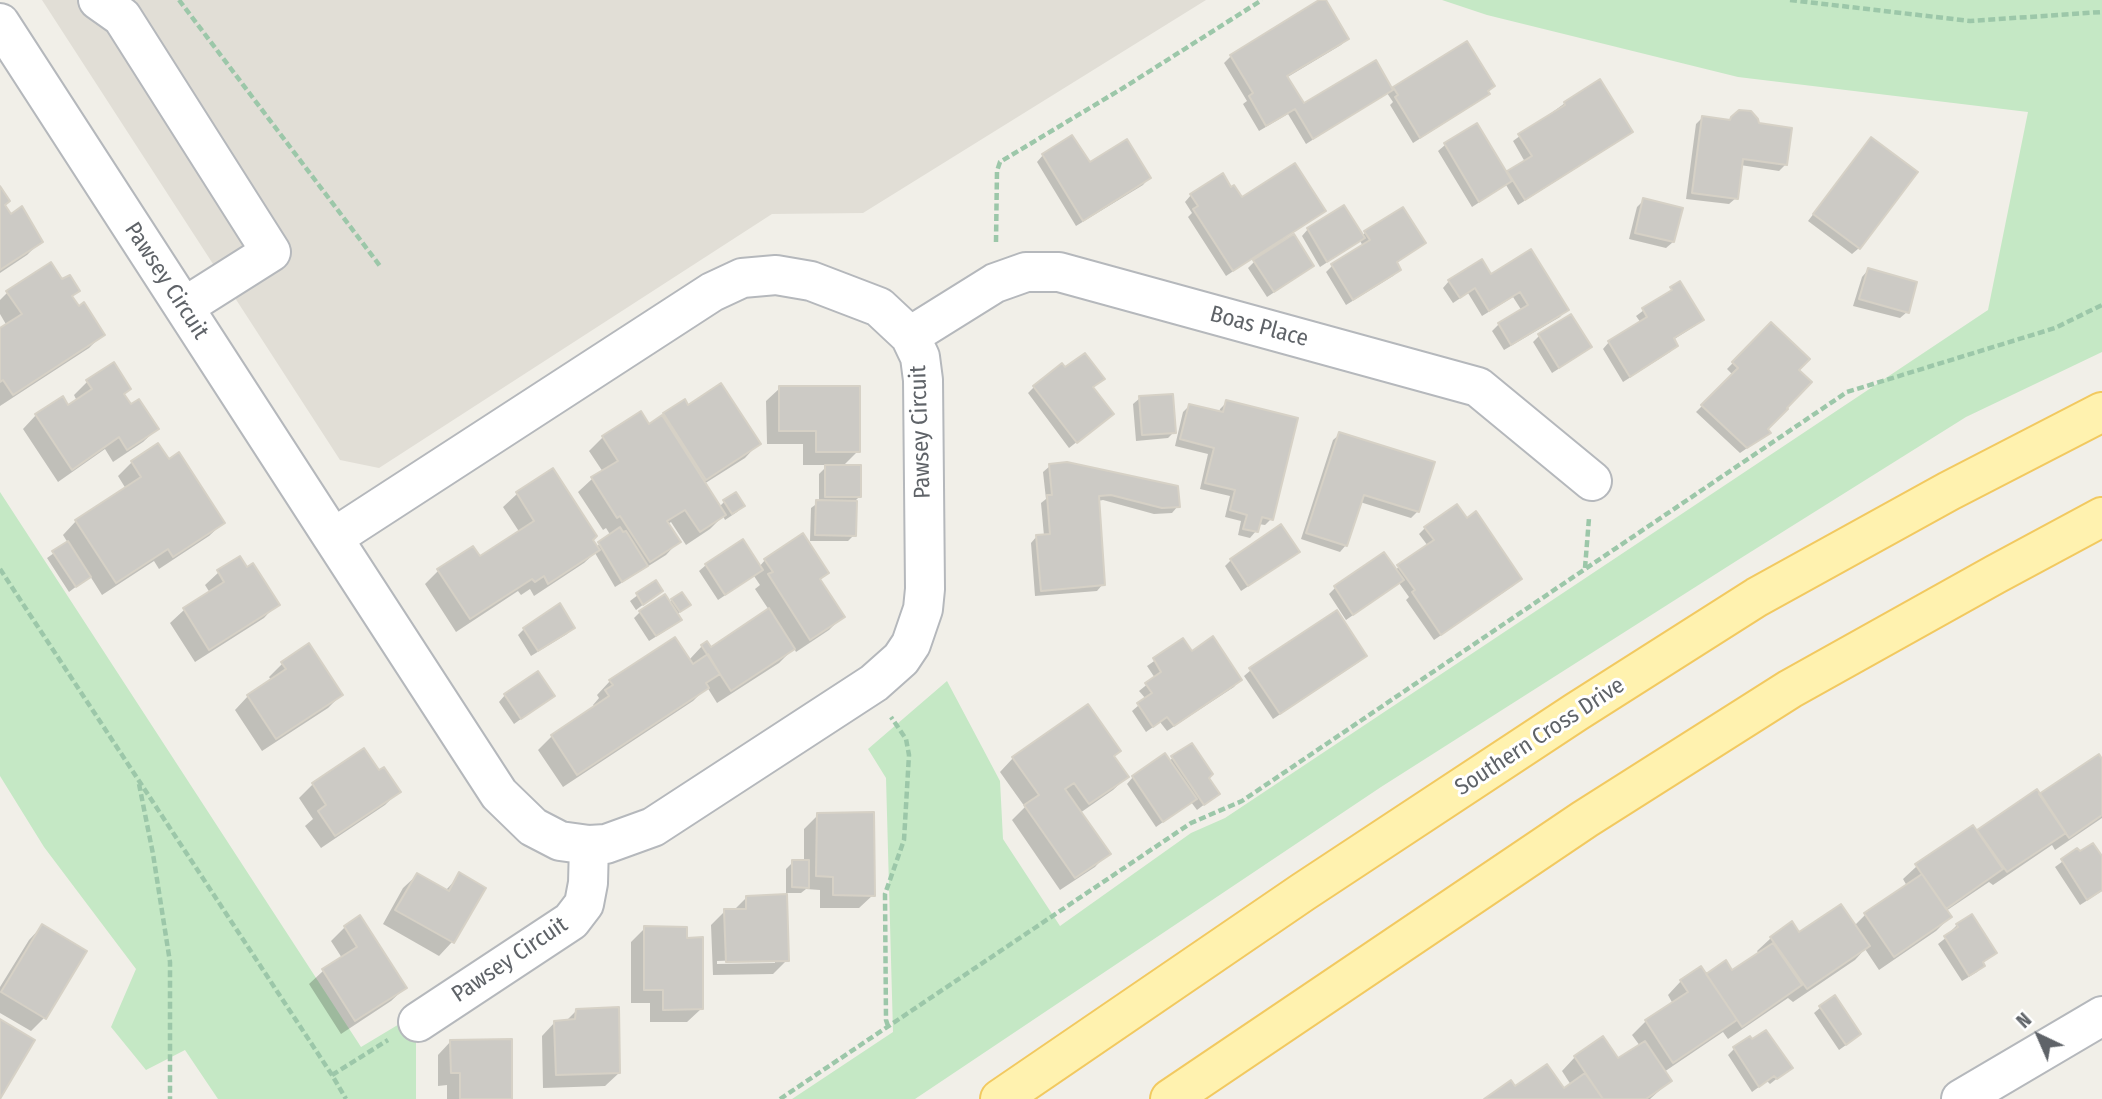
<!DOCTYPE html>
<html>
<head>
<meta charset="utf-8">
<style>
	body { margin:0 }
	#map { position:relative; width:2102px; height:1099px; overflow:hidden; background:#f1efe8; font-family:"Fira Sans Condensed",sans-serif }
	canvas { display:block }
	.north { position:absolute; left:2004px; top:1001px; width:70px; height:70px; -webkit-text-stroke:5px #fff; paint-order:stroke; rotate:316deg; font-size:19px; font-weight:700; line-height:28px; text-align:center; color:#5f6368 }
	.north::after { content:''; display:block; margin:auto; width:24px; height:32px; background:#5f6368; clip-path:polygon(50% 0,100% 100%,50% 72%,0 100%) }
</style>
</head>
<body>
<div id="map">
<canvas width="2102" height="1099"></canvas>
<div class="north">N</div>
</div>
<script>
const context = document.querySelector('canvas').getContext('2d');
context.lineJoin = 'round';
function fill(path, color) { context.fillStyle = color; context.fill(path, 'evenodd'); }
function strokePath(path, color, width, dash) { context.strokeStyle = color; context.lineWidth = width; context.lineCap = dash ? 'butt' : 'round'; context.setLineDash(dash || []); context.stroke(path); }
function label(font, color, halo, rows, align = 'center') {
  context.font = font + ' "Fira Sans Condensed",sans-serif'; context.lineWidth = 6; context.setLineDash([]); context.textBaseline = 'middle'; context.strokeStyle = halo; context.fillStyle = color; for (const [text, x, y, turn = 0] of rows) {
    context.save(); context.translate(x, y); context.rotate((+turn || 0) * Math.PI / 180); context.textAlign = isNaN(turn) ? turn : align; if (halo) context.strokeText(text, 0, 0); context.fillText(text, 0, 0); context.restore();
  }
}
fill(new Path2D(`
	M42,0H1206L863,213L772,214L379,468L340,460Z`), '#e1ded6');
fill(new Path2D(`
	M1442,0H2102V352L1966,417L1741,558L1381,787L915,1099H792L893,1032L886,778L868,749L947,681L1000,781L1003,839L1060,926L1191,833L1225,818L1988,310L2028,112L1738,77L1487,15Z
	M0,492L361,1047L401,1023L416,1039V1099H218L185,1050L146,1070L111,1027L136,969L44,847L0,776Z`), '#c5e8c5');
fill(new Path2D(`
	M1324,0L1347,39L1341,45L1286,78L1303,106L1375,62L1392,91L1395,88L1493,86L1481,100L1413,143L1390,105L1393,102L1387,93L1306,144L1288,114L1259,131L1243,104L1247,101L1224,63L1231,56Z
	M1565,103L1630,132L1624,138L1518,205L1506,185L1472,207L1438,151L1445,145L1476,125L1506,175L1525,162L1513,141Z
	M1702,118L1786,164L1779,171L1740,165L1736,198L1729,204L1686,199L1696,124Z
	M1871,139L1859,248L1852,254L1808,221Z
	M1043,155L1089,165L1149,178L1143,185L1076,226L1037,162Z
	M0,189L4,206L10,216L40,242L27,255L0,273Z
	M1231,189L1241,200L1324,211L1317,217L1272,246L1274,249L1312,266L1305,272L1267,297L1248,268L1260,256L1259,254L1226,276L1188,217L1192,213L1185,202L1191,195Z
	M1644,200L1673,242L1666,248L1629,239L1637,207Z
	M1308,229L1361,236L1365,233L1424,243L1395,263L1399,269L1393,276L1346,305L1326,272L1332,266L1363,246L1360,241L1320,267L1302,236Z
	M1868,270L1907,312L1900,318L1853,306L1862,277Z
	M1491,277L1566,310L1560,317L1504,350L1492,331L1499,324L1522,311L1513,297L1482,316L1468,293L1453,303L1443,288L1449,281Z
	M62,282L78,291L71,297L102,335L89,348L0,406V330L7,326L0,314V300L8,292Z
	M1679,284L1702,320L1695,326L1673,340L1676,345L1670,352L1623,382L1603,349L1609,342L1641,323L1636,316Z
	M1771,324L1797,370L1765,429L1769,433L1740,453L1696,412L1733,375L1727,369Z
	M1539,336L1589,347L1583,353L1552,373L1533,342Z
	M113,364L123,395L131,406L157,429L143,442L113,462L105,449L58,482L23,429L36,415L68,407L77,401L74,395L87,382Z
	M1065,369L1096,385L1092,388L1105,420L1069,448L1028,393L1034,387Z
	M780,388L858,451L842,467L860,496L855,501L854,535L848,541H810L811,508L819,502V474L828,465H803V444H767L766,401Z
	M1140,398L1174,432L1168,438L1136,441L1133,404Z
	M1227,402L1271,519L1265,525L1258,524L1256,531L1250,538L1238,535L1241,521L1225,517L1230,496L1200,489L1208,454L1175,446L1183,412L1189,406L1219,413L1220,409Z
	M688,407L758,444L745,458L704,484L719,507L725,501L743,506L737,512L725,520L723,516L710,529L686,545L671,522L668,524L679,541L666,555L615,587L595,553L584,563L534,596L530,589L521,595L518,591L456,632L425,584L439,570L479,559L520,533L503,507L517,494L552,471L596,547L611,536L606,528L603,530L578,492L592,479L603,472L589,451L603,437L648,426L665,414Z
	M1340,434L1418,511L1411,518L1360,502L1346,545L1340,552L1301,539L1333,440Z
	M158,445L168,461L223,523L209,536L159,569L154,561L102,595L90,576L69,592L47,558L68,543L63,535L76,521L126,489L118,476L132,462Z
	M1050,466L1178,506L1172,513L1154,514L1103,500L1098,501L1103,584L1097,591L1035,596L1031,543L1037,536H1044L1041,503L1046,499L1043,472Z
	M1425,528L1519,579L1513,586L1434,640L1406,600L1409,597L1399,583L1346,620L1329,594L1335,588L1395,570L1428,546L1419,534Z
	M1297,552L1291,558L1241,591L1225,566L1231,560Z
	M765,560L827,573L819,580L843,616L829,630L796,652L794,648L779,663L717,703L707,687L693,701L563,787L538,750L552,736L595,708L593,705L599,698L597,695L610,681L689,660L702,646L710,649L769,610L755,589L760,585L754,576L718,600L699,571L706,565L759,567Z
	M219,572L277,604L264,618L195,662L170,623L184,610L210,593L205,585Z
	M655,582L661,591L636,610L630,601Z
	M672,600L689,605L676,615L679,620L673,626L649,641L634,618L640,612L669,603Z
	M573,627L567,634L531,656L518,635L524,629Z
	M1183,641L1191,654L1240,680L1234,687L1167,731L1160,722L1146,732L1132,711L1146,699L1139,691L1155,678L1147,666Z
	M1365,655L1359,662L1273,719L1244,676L1251,670Z
	M283,663L341,695L328,708L262,751L235,710L248,696L272,681L269,677Z
	M505,695L553,696L514,724L499,702Z
	M364,750L379,772L399,791L385,805L321,848L305,826L313,819L299,798L313,784Z
	M1113,757L1127,777L1113,790L1080,813L1108,853L1095,867L1060,890L1012,820L1025,807L1000,772L1013,758Z
	M1173,758L1207,778L1218,794L1197,810L1191,802L1156,827L1127,784L1133,777L1169,761Z
	M2102,762V818L2055,850L2052,845L1993,885L1989,882L1946,911L1950,917L1936,931L1879,970L1865,949L1855,960L1793,1002L1788,998L1728,1039L1723,1032L1664,1072L1670,1081L1650,1099H1486L1514,1088L1563,1091L1571,1085L1562,1071L1575,1057L1618,1061L1640,1046L1632,1035L1646,1021L1673,1004L1668,995L1681,981L1732,972L1759,954L1757,951L1771,938L1791,924L1798,935L1854,926L1865,915L1907,886L1903,879L1917,866L1977,832L2036,791L2039,796Z
	M818,815L873,895L859,908H820V890L806,889L801,893H786V869L793,862H804V829Z
	M2077,851L2102,859V891L2080,905L2055,867Z
	M417,875L445,891L460,875L452,942L439,956L383,924L403,888Z
	M746,898L787,960L773,974L713,975L711,925L725,911H733ZM775,959V963L717,964V961Z
	M1971,916L1995,953L1982,963L1983,965L1977,972L1962,981L1938,944L1952,933L1950,932L1957,925Z
	M360,917L405,988L391,1001L341,1034L309,984L323,971L342,958L331,941L345,927Z
	M42,926L44,1018L31,1031L0,1013V987L29,940Z
	M645,928L686,939L701,1009L687,1022H650V1003H631V942Z
	M1821,1007L1853,1040L1839,1050L1814,1013Z
	M576,1011L619,1073L605,1086L543,1088L542,1036L555,1022H565Z
	M451,1041L510,1099H447V1085L438,1086V1055Z
	M1734,1049L1790,1068L1770,1084L1767,1081L1752,1092L1728,1055Z`), '#0003');
const building = new Path2D(`
	M1319,0H1326L1349,39L1287,76L1304,103L1376,60L1393,90L1313,139L1295,109L1266,126L1249,96L1253,93L1230,55Z
	M1467,41L1495,86L1488,91L1490,94L1420,138L1395,97L1398,95L1393,87Z
	M1600,79L1633,132L1525,200L1507,171L1532,156L1518,134L1565,105L1564,102Z
	M1739,110L1751,111L1758,119L1759,123L1792,128L1787,165L1743,159L1738,199L1692,193L1702,116L1730,120L1731,117Z
	M1477,123L1512,181L1479,202L1444,143Z
	M1072,135L1090,162L1127,139L1151,178L1083,221L1042,154Z
	M1871,137L1918,172L1860,249L1813,214Z
	M1295,163L1326,211L1233,271L1193,209L1198,206L1190,194L1223,173L1231,187L1234,185L1242,197Z
	M0,186L10,201L5,205L11,214L22,206L43,242L0,270Z
	M1643,198L1683,208L1674,242L1635,233Z
	M1344,205L1365,238L1327,262L1307,228Z
	M1403,207L1426,243L1397,262L1401,270L1353,300L1331,264L1370,240L1364,231Z
	M1294,234L1314,266L1274,292L1253,260Z
	M1531,249L1569,310L1511,345L1498,323L1528,305L1520,292L1489,311L1475,288L1460,298L1448,280L1482,259L1491,274Z
	M51,262L62,279L70,275L80,291L72,296L79,306L84,302L105,335L13,395L3,380L0,382V328L22,314L6,291Z
	M1868,268L1917,282L1909,313L1859,299Z
	M1680,281L1704,320L1674,338L1678,346L1630,377L1608,341L1647,317L1642,308L1672,290L1670,287Z
	M1571,314L1592,347L1559,368L1538,334Z
	M1771,322L1810,359L1799,370L1812,382L1787,408L1788,409L1768,429L1771,433L1747,448L1701,405L1738,368L1732,362Z
	M1085,353L1105,379L1093,387L1114,414L1077,443L1033,386L1062,363L1065,367Z
	M114,362L131,389L124,394L131,404L139,399L159,429L127,450L119,437L72,470L35,414L63,396L68,405L92,389L86,380Z
	M721,383L761,444L706,480L663,413L685,399L688,405Z
	M779,386H860V452H816V431H779Z
	M1173,394L1176,433L1142,435L1139,396Z
	M1226,400L1298,418L1273,520L1262,517L1258,532L1243,529L1247,515L1230,510L1235,490L1205,483L1214,448L1180,439L1189,404L1223,412Z
	M641,411L649,424L662,415L726,515L700,532L685,510L667,521L681,542L650,562L620,516L617,518L591,477L618,461L602,436Z
	M1339,432L1435,462L1419,512L1364,495L1347,546L1306,533Z
	M158,443L169,459L179,452L225,523L173,557L168,549L116,583L75,520L141,477L131,461Z
	M1067,462L1178,486L1180,507L1162,508L1111,495L1099,496L1105,585L1041,591L1036,535L1050,534L1047,495H1052L1049,464Z
	M825,465H861V497H825Z
	M553,468L597,536L593,540L600,550L548,584L544,576L535,582L532,579L470,619L437,569L473,546L480,556L534,521L516,492Z
	M736,492L745,506L732,514L723,500Z
	M816,500L857,501L856,536L815,535Z
	M1457,504L1467,518L1476,511L1522,579L1441,635L1412,592L1415,590L1397,565L1434,540L1424,527Z
	M1281,524L1300,552L1248,586L1230,559Z
	M620,527L623,532L626,531L648,566L622,582L598,542Z
	M803,533L829,573L820,579L845,617L810,640L768,574L773,572L764,559Z
	M743,539L763,570L725,595L705,564Z
	M68,541L91,577L76,587L52,551Z
	M1384,552L1404,580L1353,615L1334,586Z
	M240,556L247,567L253,563L280,605L209,650L183,608L224,582L217,570Z
	M656,580L663,591L643,605L636,593Z
	M682,592L691,605L680,612L671,599Z
	M665,594L682,620L656,636L639,611Z
	M560,603L575,628L538,651L523,628Z
	M769,608L795,649L731,691L701,645L707,641L711,647Z
	M1337,610L1367,656L1280,714L1249,668Z
	M1213,636L1242,680L1174,726L1167,717L1153,727L1137,703L1152,693L1145,683L1161,672L1153,658L1183,638L1192,651Z
	M675,637L693,664L708,654L720,674L706,683L709,688L577,775L551,735L609,696L605,690L613,685L609,680Z
	M309,643L343,695L276,739L247,695L286,669L281,662Z
	M538,671L555,696L521,719L504,694Z
	M1088,704L1121,751L1114,756L1129,777L1089,804L1074,783L1065,789L1111,854L1075,878L1024,805L1039,795L1012,757Z
	M1192,743L1213,774L1209,778L1220,794L1204,805L1171,756Z
	M364,748L379,770L384,767L401,792L335,836L318,811L326,805L312,783Z
	M1165,753L1197,799L1163,822L1132,776Z
	M2099,754L2102,759V815L2069,838L2039,794Z
	M2037,789L2066,833L2007,872L1977,830Z
	M874,812L875,896L833,895V877L816,876L817,813Z
	M1973,825L2003,869L1946,909L1915,864Z
	M2093,843L2102,856V890L2087,900L2061,859L2077,848L2080,851Z
	M792,860H809V888L792,887Z
	M459,872L486,888L454,943L395,910L417,873L449,891Z
	M1922,874L1952,917L1894,957L1864,913Z
	M787,894L789,961L726,962L724,909H746V896Z
	M1841,904L1870,946L1807,989L1770,937L1792,921L1799,932Z
	M1972,914L1997,953L1983,962L1985,966L1969,976L1944,936L1958,927L1956,924Z
	M360,915L407,988L355,1021L322,969L357,947L344,926Z
	M42,924L87,951L46,1019L1,992Z
	M644,926L687,927V938L703,937V1009L663,1010V990H644Z
	M1773,943L1802,985L1742,1027L1706,974L1726,960L1732,970Z
	M1701,966L1737,1020L1673,1063L1645,1020L1688,992L1680,980Z
	M1835,995L1861,1034L1846,1045L1819,1006Z
	M619,1007L620,1073L556,1075L554,1021L575,1019L576,1009Z
	M0,1019L35,1040L0,1099Z
	M1766,1030L1793,1068L1777,1079L1774,1076L1759,1087L1733,1047L1750,1036L1752,1039Z
	M1603,1036L1618,1058L1645,1041L1672,1081L1646,1099H1603L1574,1056Z
	M512,1039V1099H460V1073H451L450,1040Z
	M1547,1064L1564,1088L1585,1073L1603,1099H1484L1511,1080L1515,1086Z`);
fill(building, '#cccac5');
strokePath(building, '#d6d1c6', 2);
const minor = new Path2D(`
	M98,0L122,17L271,252L184,307
	M0,23L333,538
	M910,336L995,283L1026,272H1059L1478,387L1592,481
	M418,1022L571,921L584,904L588,883L589,845L606,844L653,827L874,683L901,659L911,644L923,609L925,589L923,380L920,357L910,336L879,307L811,281L776,275L742,278L712,292L333,538L499,794L533,827L560,841L589,845
	M1961,1099L2102,1016`);
const major = new Path2D(`
	M1000,1099L1303,892L1576,712L1757,597L1949,491L2102,412
	M1170,1099L1585,819L1790,689L1996,574L2102,517`);
strokePath(minor, '#b5b8bc', 42);
strokePath(major, '#f2c960', 42);
strokePath(new Path2D(`
	M179,0L380,266
	M1790,0L1970,21L2102,12
	M996,242L997,171L1000,162L1123,88L1262,0
	M1585,568L1589,518
	M0,569L332,1075L346,1099
	M139,784L153,854L170,962V1099
	M888,1026L886,1020L885,894L904,840L909,755L906,739L891,717
	M332,1075L388,1040
	M780,1099L1191,823L1242,801L1847,392L2055,328L2102,305`), '#9cc7a9', 4.5, [7, 3.5]);
strokePath(minor, '#fff', 38);
strokePath(major, '#fff2af', 38);
label('23px', '#5f6368', '#fff', [
	["Pawsey Circuit",166,281,57],
	["Boas Place",1259,327,15],
	["Pawsey Circuit",921,432,-92],
	["Southern Cross Drive",1540,737,-33],
	["Pawsey Circuit",510,960,-34]
]);
</script>
</body>
</html>
